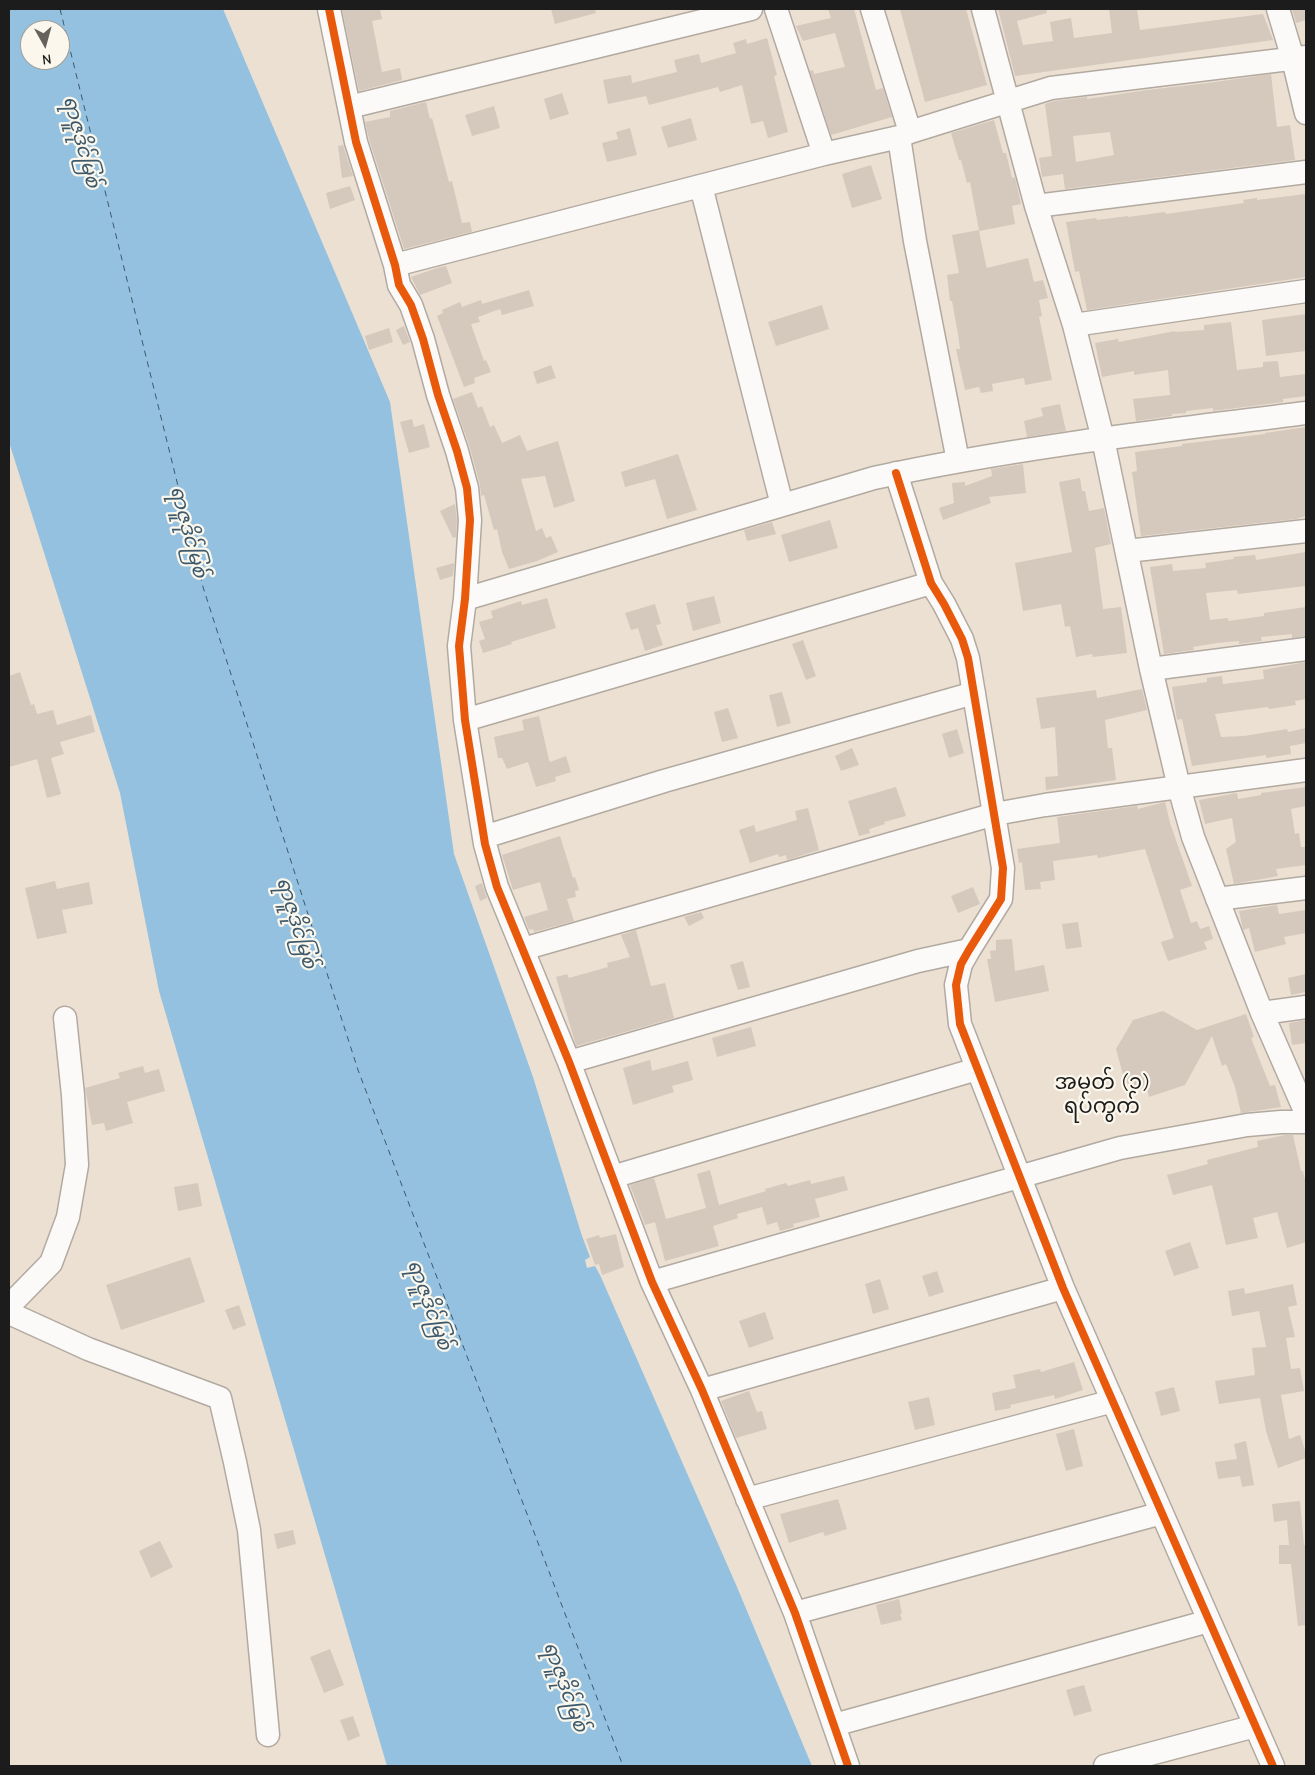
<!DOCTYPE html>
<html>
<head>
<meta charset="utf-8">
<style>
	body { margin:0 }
	#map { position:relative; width:1315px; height:1775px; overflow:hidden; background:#ece0d2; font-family:"Comic Neue",sans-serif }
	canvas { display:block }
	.frame { position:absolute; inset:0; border:10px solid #1c1c1c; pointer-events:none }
	.north { position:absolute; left:20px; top:20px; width:50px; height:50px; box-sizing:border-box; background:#fbf7ec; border:1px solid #a29f99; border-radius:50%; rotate:173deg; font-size:14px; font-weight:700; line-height:20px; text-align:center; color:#1c1c1c }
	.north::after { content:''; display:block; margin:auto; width:18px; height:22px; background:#65615c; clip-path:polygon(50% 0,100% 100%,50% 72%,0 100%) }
</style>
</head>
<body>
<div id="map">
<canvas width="1315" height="1775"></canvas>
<div class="frame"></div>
<div class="north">N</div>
</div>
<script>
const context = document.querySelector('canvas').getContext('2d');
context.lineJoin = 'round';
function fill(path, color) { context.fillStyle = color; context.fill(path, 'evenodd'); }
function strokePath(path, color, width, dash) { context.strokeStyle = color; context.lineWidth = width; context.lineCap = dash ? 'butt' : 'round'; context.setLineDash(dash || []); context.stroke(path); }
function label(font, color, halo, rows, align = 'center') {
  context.font = font + ' "Comic Neue","Noto Sans Myanmar",sans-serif'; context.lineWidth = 4.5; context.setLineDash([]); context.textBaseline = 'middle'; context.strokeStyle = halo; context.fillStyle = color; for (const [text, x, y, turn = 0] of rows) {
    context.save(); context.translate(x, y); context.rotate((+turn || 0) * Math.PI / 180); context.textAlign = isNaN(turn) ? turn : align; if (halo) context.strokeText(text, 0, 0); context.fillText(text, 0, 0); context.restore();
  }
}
fill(new Path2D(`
	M9,9H223L390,402L454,854L533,1077L582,1236L590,1257L585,1260L587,1268L595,1266L600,1275L737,1587L812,1766H387L159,991L120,793L9,442ZM30,30H60V60H30Z`), '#94c1df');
strokePath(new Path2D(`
	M60,9L203,587L358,1070L623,1766`), '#3d596c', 1, [6, 5]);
fill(new Path2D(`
	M342,9H380L382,19L372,21L382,72L400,68L402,80L359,91Z
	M551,9H595L596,13L555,24Z
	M828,9H854L876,90L883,88L892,117L831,135L810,71L813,70L814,74L845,67L835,33L803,41L796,26L831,18Z
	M900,9H966L987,85L925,102Z
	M998,9H1046L1047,13L1017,21L1023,45L1053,41L1050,22L1071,18L1074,38L1112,33L1109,9H1137L1140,30L1263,14L1273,40L1015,76Z
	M1292,9H1306V20L1296,23Z
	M767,38L777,75L774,76L788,132L768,138L763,121L751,124L742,85L720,92L718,87L649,105L646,96L608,104L603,80L631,75L632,83L677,72L674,60L699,54L701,63L736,53L733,43L746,39L747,44Z
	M1271,74L1277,127L1290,125L1295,160L1065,189L1063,174L1042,177L1039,158L1052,156L1045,104L1054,101L1087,97V99L1147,90L1208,83ZM1110,132L1114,155L1076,162L1073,136Z
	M562,93L569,114L550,120L544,99Z
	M426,102L430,119L432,118L449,182L452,181L462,223L470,222L472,232L404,249L369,139L365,122L390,117V111Z
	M494,106L500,128L472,136L465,115Z
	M691,118L697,140L668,148L661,127Z
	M994,120L1003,153H1006L1012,178L1015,177L1021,204L1012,206L1015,224L979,231L986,265L987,268L1028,258L1034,282L1043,280L1048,298L1039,300L1042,316L1039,317L1052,380L1025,385L1024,378L992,384L993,391L981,393L979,387L965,390L956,349H960L958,334L952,301H950L947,275L959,273L952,235L979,230L970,182L967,183L961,160H959L951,133Z
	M630,128L637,155L607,162L602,143L618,139L616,132Z
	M343,145L353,176L342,178L338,146Z
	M871,165L882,199L852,208L842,174Z
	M350,186L355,200L330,209L326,193Z
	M1306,194V277L1087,310L1079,271L1075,272L1066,222L1096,218L1097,220L1128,216V217L1165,212L1166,214L1244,203L1243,200L1257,198V200Z
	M446,266L452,283L420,295L411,277L437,268Z
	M529,290L534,306L502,315L500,309L478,317L480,322L471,324L484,361L486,360L491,372L474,378L475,383L464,387L437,316L443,313L442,310L460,302L462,307L481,300L482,304Z
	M822,305L829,329L776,346L768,322Z
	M1306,314V351L1266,356L1262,320Z
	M1231,322L1237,370L1263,367V362L1278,361L1280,377L1306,374V396L1283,399V402L1213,411V408L1186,411V413L1172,414V416L1136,421L1133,399L1170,395L1168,370L1134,375V371L1102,377L1095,343L1118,339L1119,342L1175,331V332L1204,330V325Z
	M404,326L410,342L403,345L396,330Z
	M389,328L393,342L369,350L365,336Z
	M551,365L556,378L537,384L533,372Z
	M472,392L478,408L482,406L490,427L494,425L502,443L520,435L527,451L558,441L575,501L554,508L545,476L521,479L536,531L542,528L546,538L551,536L558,552L537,561L509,569L502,552L497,529L494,530L484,495L481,496L480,485L470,448L453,399Z
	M1060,404L1066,431L1027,437L1024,421L1043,416L1041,408Z
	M412,419L414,427L424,424L430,447L409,453L400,422Z
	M1306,427V516L1296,519L1141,536L1132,472L1137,471L1135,452L1182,446V444L1265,434V433Z
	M678,454L697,510L667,519L655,479L625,487L621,472Z
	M1023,464L1026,493L989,497L991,503L943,520L939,508L954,503L952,483L965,482V486L992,476L991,469Z
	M1080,478L1082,491H1085L1089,511L1104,508L1111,544L1095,548L1103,609L1121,607L1127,653L1093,657L1092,654L1076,657L1070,626L1065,627L1061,604L1023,611L1015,563L1072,552L1059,482Z
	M455,504L457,520L456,537L453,538L440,511Z
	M830,520L838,548L789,562L781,535Z
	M772,522L776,534L747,541L744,530Z
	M1306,552V586L1238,594L1237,590L1206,593L1210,620L1228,618V621L1264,616V613L1306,607V636L1292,638V634L1261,637L1262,641L1239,644V641L1217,643L1193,647L1194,650L1164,654L1150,567L1172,564L1173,571L1206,568L1205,563L1234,559L1233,557L1255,555L1256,560Z
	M454,563L453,576L440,580L436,568Z
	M714,596L721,623L693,631L686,603Z
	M547,598L556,628L511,642L512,644L483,653L479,641L485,639L479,622L493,618L491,611L521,601L522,605Z
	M655,604L661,624L656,625L663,645L645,651L638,628L631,630L625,613Z
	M803,640L816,676L806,680L792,644Z
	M1306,662V699L1295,701L1296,705L1269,709L1268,707L1215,714L1221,737L1244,736L1287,729L1288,732L1306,728V743L1290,746L1291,754L1266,758V755L1192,766L1182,719L1177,720L1172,687L1207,682V678L1222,676L1223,684L1264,679L1263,670Z
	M20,672L31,705L34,704L37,714L53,710L57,725L91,715L95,732L60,742L64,754L51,758L61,794L47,798L37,759L9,767V676Z
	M1142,689L1147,710L1105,720L1108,748H1112L1116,780L1046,790L1045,777L1058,776L1055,727L1041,729L1036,698L1096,690L1097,698Z
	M782,692L791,723L777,727L769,695Z
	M728,708L738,738L722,742L714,712Z
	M539,716L549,760L550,762L566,756L571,772L555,777L556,781L536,787L528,762L507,769L502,758H498L494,737L524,730L522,720Z
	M957,729L964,753L949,758L942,734Z
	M852,748L859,765L841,771L835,756Z
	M896,787L906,816L884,822L885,824L869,829L870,833L859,836L848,801Z
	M1306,787V806L1291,809L1295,834L1299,833L1301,847H1306V865L1276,869L1278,876L1234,884L1226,849L1236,842L1232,818L1205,824L1199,800L1237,793L1238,799L1261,795V793Z
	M1165,802L1170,823L1192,886L1180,890L1191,923L1197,921L1200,929L1209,926L1213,939L1204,942L1207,949L1168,961L1161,942L1174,938L1145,849L1098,858L1097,855L1053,861L1055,880L1040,882L1041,889L1025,890L1022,862L1019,863L1017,849L1060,843L1057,817L1137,806L1138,809Z
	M808,808L819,850L787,860L786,855L779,857L778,854L750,863L739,830L754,825L756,832L797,820L795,811Z
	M560,836L573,878L575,877L579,890L575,891L576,897L567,899L574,921L534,932L533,929L529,930L524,917L548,910L540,882L513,890L502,855Z
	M55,881L57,889L89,882L93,904L62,910L67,933L37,939L25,888Z
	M482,883L487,898L480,901L475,886Z
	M973,887L980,904L958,913L951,896Z
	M1277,905L1279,914L1306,910V933L1284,937L1286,944L1255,952L1249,928L1243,930L1239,911Z
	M701,912L704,918L689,926L684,917Z
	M1078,922L1082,947L1066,949L1062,924Z
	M636,930L651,986L665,983L674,1018L576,1046L556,977L567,974L569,978L608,967L607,963L630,957L621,935Z
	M1012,939L1015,971L1044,965L1049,991L995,1002L987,959H991L990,951L996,950V940Z
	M743,961L750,987L738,990L730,965Z
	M1306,974V992L1291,995L1288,978Z
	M1163,1011L1197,1030L1246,1014L1254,1037L1251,1038L1262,1066L1270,1086L1275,1085L1281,1107L1241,1113L1235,1087L1226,1064L1222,1066L1212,1036L1185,1085L1149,1097L1148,1092L1125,1082L1116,1049L1133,1020Z
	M1306,1020V1043L1292,1045L1289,1023Z
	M751,1027L756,1046L717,1057L712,1038Z
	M650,1060L652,1071L688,1061L693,1080L672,1086L674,1092L633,1105L623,1068Z
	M143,1066L145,1073L159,1069L165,1091L127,1102L133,1123L106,1131L104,1123L92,1125L85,1088L120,1078L118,1073Z
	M1285,1135H1293L1301,1171H1303L1306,1184V1242L1287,1248L1277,1212L1253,1218L1258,1238L1226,1245L1212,1185L1173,1195L1167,1175L1208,1164L1207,1160L1258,1147L1257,1141Z
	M710,1170L719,1205L766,1191L765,1189L786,1183L788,1186L810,1180L811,1184L844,1176L848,1190L815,1199L820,1217L793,1224L794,1227L780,1231L777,1222L767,1225L762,1207L737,1214L738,1218L713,1226L719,1246L665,1261L655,1222L645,1225L630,1185L654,1178L666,1219L706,1208L697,1174Z
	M198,1183L202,1206L178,1211L174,1187Z
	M616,1234L624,1267L602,1275L599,1264L595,1265L586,1239L599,1235L600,1238Z
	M1190,1242L1199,1268L1174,1276L1165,1251Z
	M190,1257L205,1302L121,1330L106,1285Z
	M937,1271L944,1292L929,1297L922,1276Z
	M880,1279L889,1309L873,1314L865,1284Z
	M1293,1284L1297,1305L1288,1307L1295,1337L1286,1338L1291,1369L1300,1368L1304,1391L1281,1395L1289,1439L1300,1435L1306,1453V1458L1278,1468L1266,1431L1260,1398L1219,1404L1215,1381L1255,1375L1252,1348L1266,1347L1259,1311L1232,1316L1228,1291L1244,1288L1245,1294Z
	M239,1305L246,1325L233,1330L225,1310Z
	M765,1312L774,1339L749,1348L739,1321Z
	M1074,1362L1083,1390L1055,1399L1054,1395L1010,1405L1011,1408L995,1411L992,1393L1016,1388L1013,1375L1040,1369L1041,1372Z
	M1174,1387L1180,1411L1161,1416L1155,1392Z
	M749,1391L757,1412L762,1411L767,1429L736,1438L721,1401Z
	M929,1397L935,1425L915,1430L908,1402Z
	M1074,1429L1083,1466L1066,1471L1056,1434Z
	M1246,1441L1254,1485L1242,1487L1240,1476L1218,1479L1215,1462L1237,1459L1234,1444Z
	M838,1499L847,1529L825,1536L823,1532L789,1543L780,1514Z
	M1300,1501L1304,1545H1306V1625L1298,1626L1291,1564H1279V1545H1289L1287,1520L1274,1522L1272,1504Z
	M293,1530L296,1544L277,1549L274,1534Z
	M160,1541L173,1567L151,1578L139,1551Z
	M899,1599L902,1613L900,1614L902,1620L881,1625L876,1605Z
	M330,1649L344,1685L324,1693L310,1657Z
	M1084,1685L1092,1711L1074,1716L1066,1690Z
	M353,1716L360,1736L348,1741L340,1720Z`), '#d5c8bd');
const minor = new Path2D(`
	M329,9L356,142L395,265L399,285L411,305L423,339L438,395L457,451L467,488L470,520L465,599L459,646L465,720L485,844L497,887L569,1062L652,1282L702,1390L795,1613L848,1766
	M776,9L824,154
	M872,9L910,132
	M983,9L1036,206L1074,325L1103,439L1151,669L1179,787L1193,837L1262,1013L1306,1113
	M1278,9L1293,59L1306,113
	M349,107L751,9
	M899,137L915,241L958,461
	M701,186L782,505
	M1036,206L1306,172
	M395,265L824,154L899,137L910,132L1051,88L1306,57
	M1074,325L1306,291
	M896,473L931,583L944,604L962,639L968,658L1003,868L1001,899L969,950L961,964L956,985L960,1024L1063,1288L1273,1766
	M1127,551L1306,531
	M465,599L874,478C1016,447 1162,431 1306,413
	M1151,669L1306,649
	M465,720L931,583
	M484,837L664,781L974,693
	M1217,899L1306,888
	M523,949L995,814L1045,805L1306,770
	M1262,1013L1306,1007
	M569,1062L918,961L969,950
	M612,1177L977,1069
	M652,1282L1120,1148L1247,1125L1281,1122H1306
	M9,1306L51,1263L68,1217L77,1165L73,1095L65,1018
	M9,1313L88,1349L220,1398L235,1462L249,1530L268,1735
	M702,1390L1063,1288
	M747,1499L1113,1401
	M795,1613L1162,1513
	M834,1725L1209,1621
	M1105,1766L1255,1726`);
strokePath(minor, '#b2aaa1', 25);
strokePath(minor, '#fcfaf8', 22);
strokePath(new Path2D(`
	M329,9L356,142L395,265L399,285L411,305L423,339L438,395L457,451L467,488L470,520L465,599L459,646L465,720L485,844L497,887L569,1062L652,1282L702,1390L795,1613L848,1766
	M896,473L931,583L944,604L962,639L968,658L1003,868L1001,899L969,950L961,964L956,985L960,1024L1063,1288L1273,1766`), '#e8590c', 8);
label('italic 20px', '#3d596c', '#fbf7ec', [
	["ရာဇူဒိုင်မြစ်",81,142,75],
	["ရာဇူဒိုင်မြစ်",188,532,75],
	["ရာဇူဒိုင်မြစ်",296,923,73],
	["ရာဇူဒိုင်မြစ်",429,1305,70],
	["ရာဇူဒိုင်မြစ်",565,1687,70]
]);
label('21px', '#1c1c1c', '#fbf7ec', [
	["အမှတ် (၁)",1102,1083],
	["ရပ်ကွက်",1102,1107]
]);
</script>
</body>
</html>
